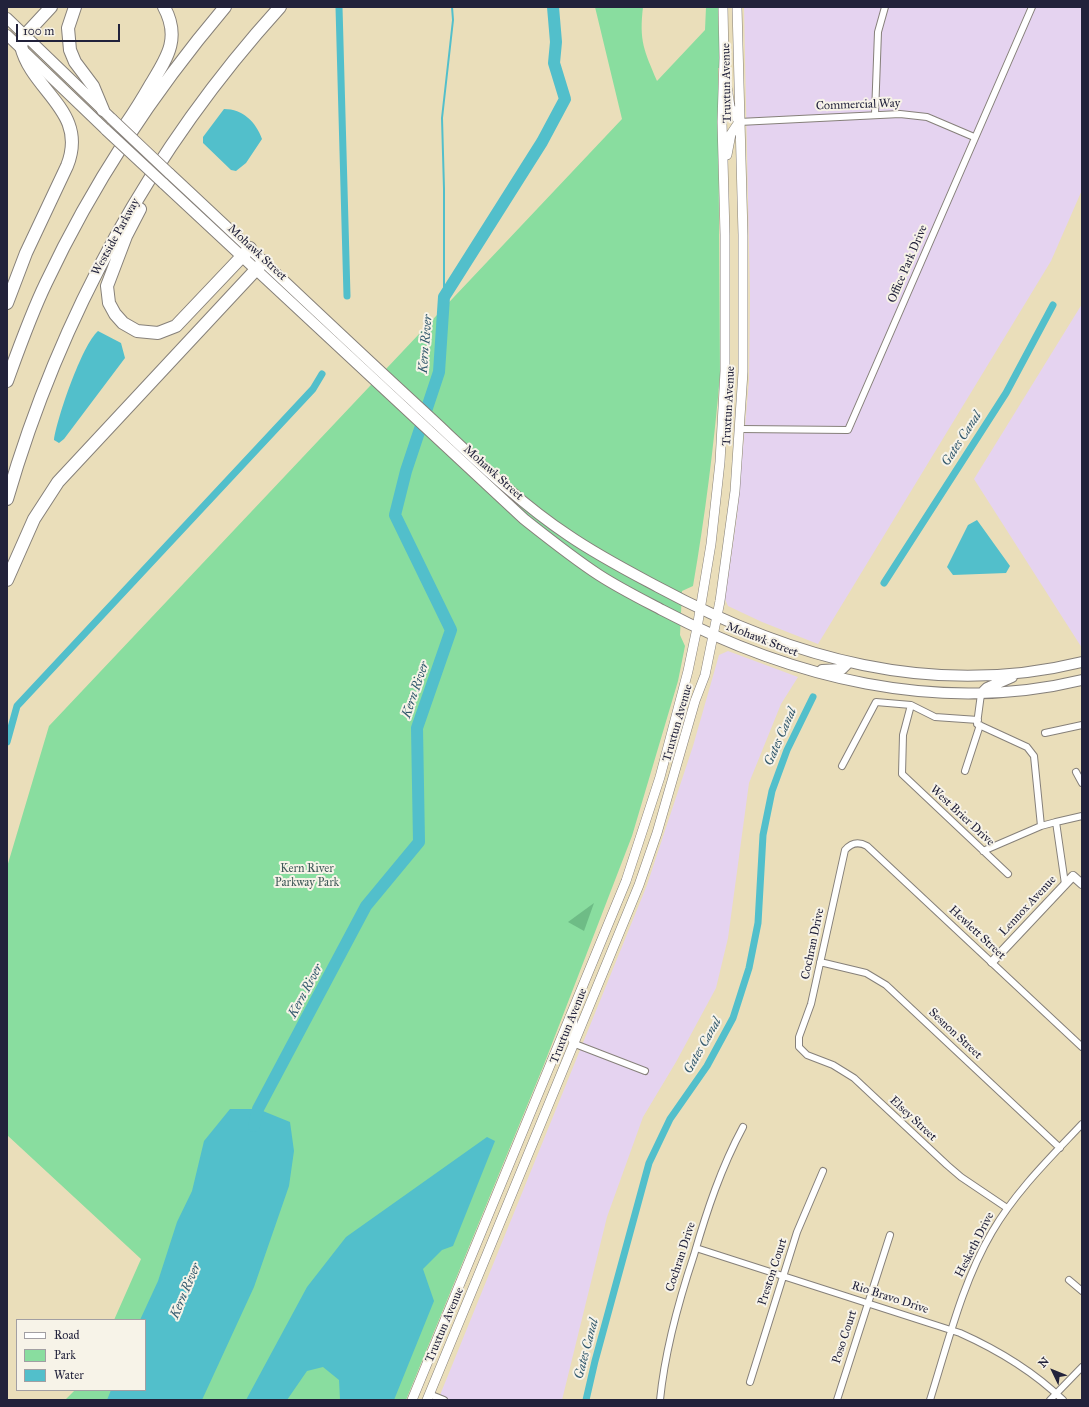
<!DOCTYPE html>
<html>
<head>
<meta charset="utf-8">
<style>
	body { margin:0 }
	#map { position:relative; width:1089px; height:1407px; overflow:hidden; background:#eadeba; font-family:"IM FELL Great Primer",serif }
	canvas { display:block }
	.frame { position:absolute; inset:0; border:8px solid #22223b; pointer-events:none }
	.legend { position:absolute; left:16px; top:1319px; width:130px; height:72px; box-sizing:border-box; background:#f7f3e8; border:1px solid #a29fa3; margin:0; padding:5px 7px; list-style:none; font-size:12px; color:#22223b }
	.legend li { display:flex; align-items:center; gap:8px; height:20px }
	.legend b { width:20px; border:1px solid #a29fa3 }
	.north { position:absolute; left:1033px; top:1351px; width:40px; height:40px; -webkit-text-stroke:3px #f7f3e8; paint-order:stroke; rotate:313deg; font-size:11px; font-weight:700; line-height:16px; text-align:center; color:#22223b }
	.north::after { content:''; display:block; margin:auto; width:14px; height:18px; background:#22223b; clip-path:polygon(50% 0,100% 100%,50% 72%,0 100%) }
	.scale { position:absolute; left:16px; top:24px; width:104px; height:18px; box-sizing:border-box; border:2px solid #22223b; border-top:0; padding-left:5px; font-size:12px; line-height:14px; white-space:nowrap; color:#22223b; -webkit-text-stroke:3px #f7f3e8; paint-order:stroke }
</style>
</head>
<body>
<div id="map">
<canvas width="1089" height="1407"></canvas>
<div class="frame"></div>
<ul class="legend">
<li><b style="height:5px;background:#fff"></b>Road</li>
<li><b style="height:11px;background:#89dd9f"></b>Park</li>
<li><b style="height:11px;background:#52bfcb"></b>Water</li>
</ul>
<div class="north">N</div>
<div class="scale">100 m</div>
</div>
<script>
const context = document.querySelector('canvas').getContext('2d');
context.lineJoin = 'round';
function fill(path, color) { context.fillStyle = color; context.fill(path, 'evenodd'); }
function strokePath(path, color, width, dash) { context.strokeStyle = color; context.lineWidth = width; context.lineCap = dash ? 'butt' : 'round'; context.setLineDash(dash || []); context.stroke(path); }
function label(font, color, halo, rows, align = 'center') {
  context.font = font + ' "IM FELL Great Primer",serif'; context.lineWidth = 4; context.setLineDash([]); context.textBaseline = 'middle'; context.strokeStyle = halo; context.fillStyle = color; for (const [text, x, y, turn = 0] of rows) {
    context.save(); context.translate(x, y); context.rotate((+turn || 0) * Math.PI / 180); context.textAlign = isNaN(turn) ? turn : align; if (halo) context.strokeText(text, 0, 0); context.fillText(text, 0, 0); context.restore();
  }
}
fill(new Path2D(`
	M744,7H1082V190L1051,261L818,644L762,622L728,606L725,599L737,516L749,381L750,296Z
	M1082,304V648L974,479Z
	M728,651L798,677L781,704L749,783L728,938L716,988L676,1062L643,1117L607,1217L562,1400H438L647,885L693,746L719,655Z`), '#e5d3f0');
fill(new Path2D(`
	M595,7H643C639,41 644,50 657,81L705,30L706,7H718L720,68H718L720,375C714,445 705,516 693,586L682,591L680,635L685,646L678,681L632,836L543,1067L406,1400H65L75,1390H145V1320H114L141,1259L7,1135V867L49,726L622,119Z`), '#89dd9f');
fill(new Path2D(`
	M594,903L584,931L568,922Z`), '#6ebc86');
fill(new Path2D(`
	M224,109C243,109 256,122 262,139L246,163L236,171L231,170L203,143V137Z
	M98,331L121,343L125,358L64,439L59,443L54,440C57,418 82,345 98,331Z
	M977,520L1010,566L1006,573L953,575L947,567L968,525Z
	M230,1109H258L290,1122L294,1151L289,1186L254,1287L202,1400H107L111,1390H145V1320H140L158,1281L177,1222L192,1191L204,1141Z
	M487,1137L495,1141L453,1246L442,1250L423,1269L434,1301L394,1400H340L339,1380L323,1367L307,1371L287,1400H246L307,1287L346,1237Z`), '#52bfcb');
strokePath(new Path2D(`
	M444,297V189L442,118L453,20L452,7`), '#52bfcb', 2);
strokePath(new Path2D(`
	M339,7L347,296
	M884,583L1006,393L1053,305
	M7,742L17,706L313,389L322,374
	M586,1400L595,1361L649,1163L670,1119L707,1066L733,1018L749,968L758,923L763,835L772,791L787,750L813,697`), '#52bfcb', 7);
strokePath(new Path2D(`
	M254,1126L258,1109L366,906L419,842L417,728L451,630L395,515L406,471L439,372L444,297L542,142L565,99L554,63L556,42L553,7`), '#52bfcb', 12);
const minor = new Path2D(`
	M875,114L878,32L885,7
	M739,122L900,114L927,117L974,137
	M740,429L848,430L1032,7
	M981,694L977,724L1027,747L1034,756L1041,826
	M911,705L903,735L902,774L1008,874
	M1045,733L1082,725
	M842,766L876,702L911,705L935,717L978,720
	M965,771L980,725
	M1076,772L1082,783
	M983,851L1041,826L1056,822
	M1065,884L1056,822L1082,816
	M820,962L866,973L886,985L1060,1148
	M575,1044L645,1071
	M1007,1208L961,1177L947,1165L854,1078L833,1065L807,1055L799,1047V1037L811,1004L845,850C851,843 858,841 867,846L1082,1047
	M696,1248L960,1333C998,1350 1033,1371 1063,1400
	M1069,1280L1082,1291
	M750,1382L797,1232L823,1171
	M429,1394L444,1400
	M660,1400C665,1350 678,1303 694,1255C707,1210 721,1168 743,1127
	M837,1400L890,1235
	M930,1400C948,1343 962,1283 992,1232C1016,1191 1050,1158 1082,1124
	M1050,1400L1082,1367`);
const tertiary = new Path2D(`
	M992,962L1073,876L1082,884`);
const secondary = new Path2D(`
	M727,87L730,107L739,122
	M727,155L731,134L739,122
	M573,1019L571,1036L575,1044
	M412,1400L626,881L660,777L688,671L697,628L711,544L720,462L725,371V235L722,122L724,58L723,7
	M427,1400L639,885L657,833L695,701L705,675L720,601L735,491L743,372V235L737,7`);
const primary = new Path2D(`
	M7,18L112,119
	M7,35L106,130
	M169,173C253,251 335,330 420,408C468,452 514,499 568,535C597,555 628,571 658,587C790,658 932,699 1082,662
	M163,183L524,519C548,538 573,558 599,575C619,588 641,599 662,610C791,678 938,715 1082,680
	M822,670L842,669L848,663
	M981,694L987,688L1012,677`);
const motorway = new Path2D(`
	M75,7L68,28L70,50L75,62L93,86L103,110
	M126,124C135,111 143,98 151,84C167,58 181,38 164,7
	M140,209L126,236L107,286L109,303L115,314L123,323L137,331L158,333L176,326L250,248
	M7,303L26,253L67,166C89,111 32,92 21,46L25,35L51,7
	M7,381C19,348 31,314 46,283C93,183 154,91 225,7
	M7,499C60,316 152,148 280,7
	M7,580L34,519L58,482L264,261`);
strokePath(minor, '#86807a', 8);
strokePath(tertiary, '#86807a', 10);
strokePath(secondary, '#86807a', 10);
strokePath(primary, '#86807a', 12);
strokePath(motorway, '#86807a', 14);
strokePath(minor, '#fff', 6);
strokePath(tertiary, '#fff', 8);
strokePath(secondary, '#fff', 9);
strokePath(primary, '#fff', 10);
strokePath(motorway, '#fff', 12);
const primaryBridge = new Path2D(`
	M112,119L169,173
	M106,130L163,183`);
strokePath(primaryBridge, '#86807a', 12, []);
strokePath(primaryBridge, '#fff', 10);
label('12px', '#22223b', '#f7f3e8', [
	["Truxtun Avenue",727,83,-91],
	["Commercial Way",858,105,-2],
	["Westside Parkway",116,237,-61],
	["Mohawk Street",257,253,43],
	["Office Park Drive",908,264,-67],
	["Truxtun Avenue",729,406,-87],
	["Mohawk Street",493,473,42],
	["Mohawk Street",762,640,21],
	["Truxtun Avenue",678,723,-74],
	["West Brier Drive",962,816,43],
	["Lennox Avenue",1028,906,-47],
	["Hewlett Street",977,933,43],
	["Cochran Drive",813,944,-78],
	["Truxtun Avenue",569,1026,-68],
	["Sesnon Street",955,1034,43],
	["Elsey Street",913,1119,43],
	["Hesketh Drive",975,1245,-63],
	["Cochran Drive",681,1257,-72],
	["Preston Court",773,1272,-72],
	["Rio Bravo Drive",890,1298,18],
	["Truxtun Avenue",445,1325,-67],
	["Poso Court",845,1337,-72]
]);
label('12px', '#415a59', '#f7f3e8', [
	["Kern River",307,869],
	["Parkway Park",307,883]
]);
label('italic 13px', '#33596d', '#f7f3e8', [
	["Kern River",426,344,-85],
	["Gates Canal",962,439,-57],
	["Kern River",416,690,-71],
	["Gates Canal",781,737,-66],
	["Kern River",306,991,-62],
	["Gates Canal",703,1046,-60],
	["Kern River",186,1291,-67],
	["Gates Canal",587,1349,-75]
]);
</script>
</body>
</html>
